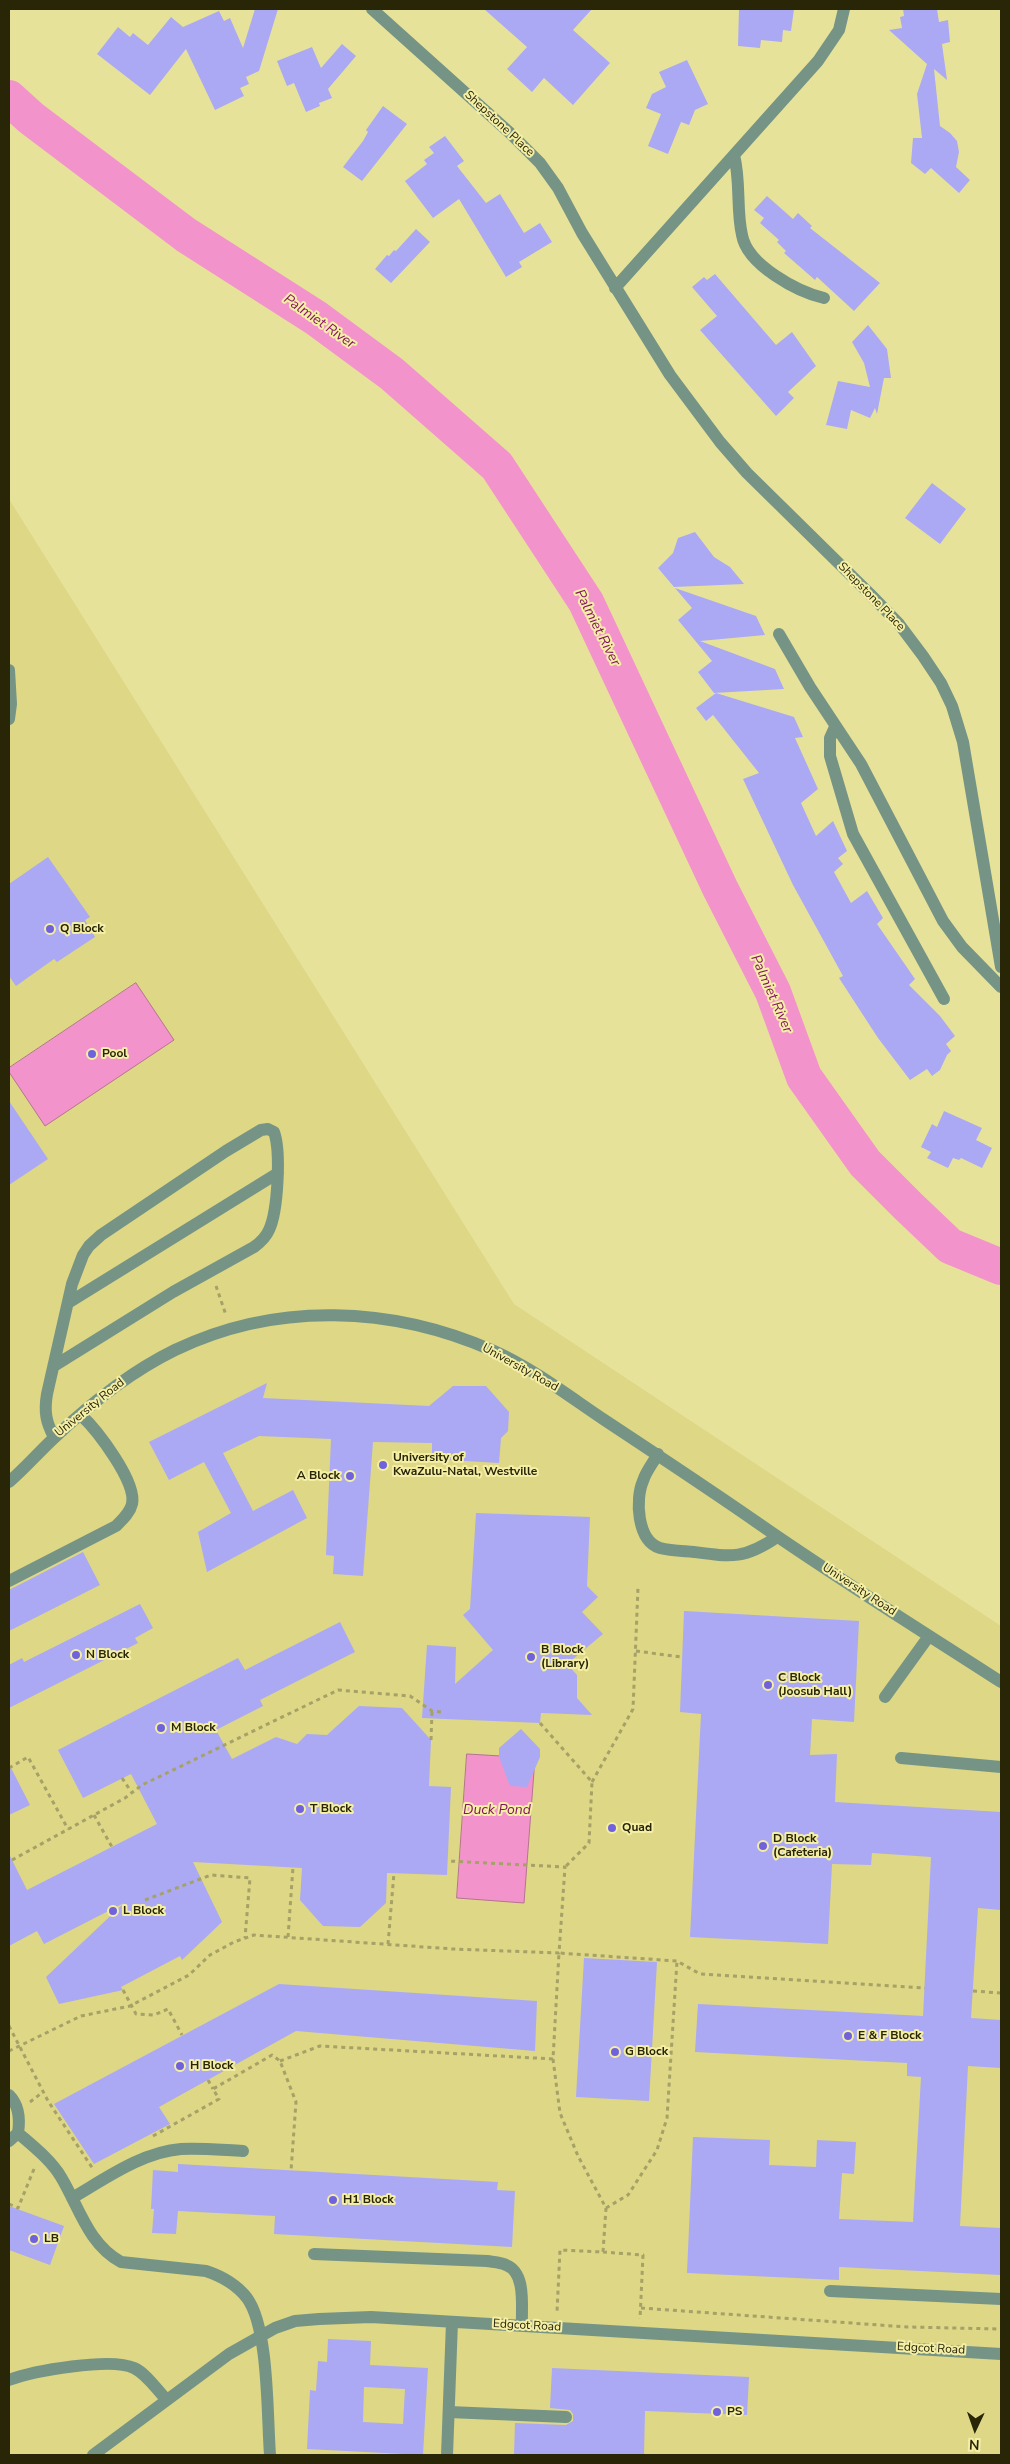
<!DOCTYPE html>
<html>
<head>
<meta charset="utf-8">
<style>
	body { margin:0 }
	#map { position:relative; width:1010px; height:2464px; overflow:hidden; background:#e7e29a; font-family:"Nunito Sans",sans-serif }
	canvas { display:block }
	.frame { position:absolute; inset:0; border:10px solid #292608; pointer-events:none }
	.north { position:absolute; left:950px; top:2404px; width:50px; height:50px; -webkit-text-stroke:4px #f5efa6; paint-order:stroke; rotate:183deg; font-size:14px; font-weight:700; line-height:20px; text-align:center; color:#292608 }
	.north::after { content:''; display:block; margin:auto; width:18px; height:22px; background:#292608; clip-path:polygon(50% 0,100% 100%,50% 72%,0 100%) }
</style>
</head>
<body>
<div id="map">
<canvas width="1010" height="2464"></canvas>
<div class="frame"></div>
<div class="north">N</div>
</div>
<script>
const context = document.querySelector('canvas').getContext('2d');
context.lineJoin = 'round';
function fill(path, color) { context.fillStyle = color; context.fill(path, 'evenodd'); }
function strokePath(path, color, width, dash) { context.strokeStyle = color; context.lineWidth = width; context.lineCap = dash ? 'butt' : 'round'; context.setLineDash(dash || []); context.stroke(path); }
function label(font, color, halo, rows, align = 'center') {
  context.font = font + ' "Nunito Sans",sans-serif'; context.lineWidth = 4; context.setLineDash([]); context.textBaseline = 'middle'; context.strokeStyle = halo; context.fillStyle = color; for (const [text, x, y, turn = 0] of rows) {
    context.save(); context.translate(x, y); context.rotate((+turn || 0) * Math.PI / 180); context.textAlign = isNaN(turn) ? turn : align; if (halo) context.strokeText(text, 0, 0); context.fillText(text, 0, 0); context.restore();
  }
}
fill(new Path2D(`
	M9,499L514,1304L1001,1626V2455H9Z`), '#ddd786');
const water = new Path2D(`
	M136,983L174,1040L45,1126L9,1072V1068Z
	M467,1754L535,1758L524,1903L457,1898Z`);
fill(water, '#f294cb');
strokePath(water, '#b67390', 1);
strokePath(new Path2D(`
	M9,98L31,118L186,235L316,318L392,374L497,466L586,602L720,888L773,992L804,1077L865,1163L908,1206L950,1246L1001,1267`), '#f294cb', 36);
fill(new Path2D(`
	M255,9H278L259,71L246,77L249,84L240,88L244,96L215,110L186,49L150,95L97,54L118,27L130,37L133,33L148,45L171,17L183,27L219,11L224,21L230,18L243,48Z
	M484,9H592L573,30L610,63L573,105L544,78L532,92L507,69L527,47Z
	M739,9H794L791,31L783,30L782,42L761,40L760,48L738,46Z
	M903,9H937L939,22L948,20L950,42L942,44L947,80L934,69L940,126L950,133L957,141L959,152L956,167L970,180L959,193L931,168L925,174L911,163L913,138H922L917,94L927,64L889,30L902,28L900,17L904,16Z
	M342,44L356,56L328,89L332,98L319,103L320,106L306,112L294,83L287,86L277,61L312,47L321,68Z
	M687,60L708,104L695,110L689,125L681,122L668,154L648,146L661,114L646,108L652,94L666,87L659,72Z
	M383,106L407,124L362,181L343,167L363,141L368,132L366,130Z
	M445,136L464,161L457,166L486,203L500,194L524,233L540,223L552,242L519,262L522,267L506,277L459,199L433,218L405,181L427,164L424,160L434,153L429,147Z
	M767,196L793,219L798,213L812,226L810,228L880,283L854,311L817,277L815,280L784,253L786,251L777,242L779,240L760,223L764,218L754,210Z
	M416,229L430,242L391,283L375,269L387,255L389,256L394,250L396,251Z
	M715,274L776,345L792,332L816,366L788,392L794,398L776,416L700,330L717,316L692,287L704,277L707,280Z
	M868,325L887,349L891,378H884L877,414L875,408L870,418L851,410L847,429L826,425L838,381L870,387L864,363L852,342Z
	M932,483L966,509L940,544L905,518Z
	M695,532L714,557L730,567L744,584L674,587L658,568L673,553L678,538Z
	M675,588L756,616L765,635L700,641L775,669L784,689L714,693L698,672L712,661L678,620L692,608Z
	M716,693L794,717L803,737L795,738L818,789L801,803L816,836L833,821L847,851L838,858L843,864L834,872L851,903L867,891L883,918L877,924L915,979L909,985L940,1016L955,1036L946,1044L951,1051L947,1055L940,1070L932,1076L927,1069L910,1080L878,1038L839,978L843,976L793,885L743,779L759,773L713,715L706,721L696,708Z
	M48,857L90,917L85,920L95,937L57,962L54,959L16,986L9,976V884Z
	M9,1101L48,1159L9,1185Z
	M944,1111L982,1128L976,1140L992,1148L982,1168L961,1158L959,1160L953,1158L948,1168L927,1158L931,1152L921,1147L932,1124L937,1127Z
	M267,1383L263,1398L429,1406L453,1386H486L509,1412L508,1431L501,1438L499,1463L432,1459V1443L373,1442L363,1576L333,1574L334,1556L326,1555L331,1439L259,1436L223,1453L253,1511L293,1490L307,1518L207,1572L198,1532L231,1513L204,1462L169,1480L149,1442Z
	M476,1513L590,1517L587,1586L598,1597L582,1612L603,1634L567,1664L577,1675V1698L592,1715L541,1713L540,1723L422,1718L427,1645L456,1647L455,1684L493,1650L463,1615L470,1609Z
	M83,1552L100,1585L9,1631V1590Z
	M140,1604L153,1628L135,1638L138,1643L9,1708V1665L22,1658L24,1662Z
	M684,1611L859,1621L854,1722L812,1719L810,1755L837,1754L835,1802L1001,1812V1910L978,1908L971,2018L1001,2020V2068L968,2066L960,2226L1001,2228V2275L839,2267V2280L687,2273L693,2137L770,2140L769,2165L816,2167L817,2140L856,2142L854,2174L842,2173L839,2219L913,2222L921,2077L907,2076V2063L695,2052L698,2004L923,2016L931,1857L872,1853L871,1865L832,1864L828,1944L690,1937L701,1714L680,1712Z
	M340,1622L355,1652L260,1700L263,1706L216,1730L232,1759L276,1737L297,1744L307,1734L327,1735L359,1706L402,1708L431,1740L429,1786L451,1787L447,1875L387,1873L386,1903L360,1927L323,1926L300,1900L302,1868L193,1862L222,1922L182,1960L180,1956L121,1987L123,1990L59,2004L46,1977L124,1903L44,1944L37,1931L9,1946V1854L27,1890L157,1824L131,1774L83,1798L58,1750L238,1658L245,1670Z
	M521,1729L540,1749V1757L527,1787L510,1786L499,1757V1748Z
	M9,1764L30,1805L9,1815Z
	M584,1958L657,1962L649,2101L576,2097Z
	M279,1984L537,2001L535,2051L296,2031L159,2107L170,2124L94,2164L54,2104Z
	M178,2164L498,2182L497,2190L515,2191L512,2247L274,2234L275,2216L178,2211L176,2234L152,2233L154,2209H151L153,2170L178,2172Z
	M9,2206L64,2226L50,2265L9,2250Z
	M328,2339L371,2341L370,2365L428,2368L423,2455L307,2449L310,2390L316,2391L318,2361L327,2362ZM364,2387L405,2389L403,2424L363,2422Z
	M552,2368L749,2377L747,2415L645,2411L644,2455H514L515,2423L566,2425L573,2421V2414L570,2410L550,2408Z`), '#aba9f3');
strokePath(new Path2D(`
	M216,1286L226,1315
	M636,1651L681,1657
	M540,1723L592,1782L589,1843L565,1867
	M431,1740L432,1711
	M9,1768L28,1757L68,1829
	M122,1778L132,1793
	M592,1782L633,1709L638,1588
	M94,1815L112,1847
	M12,1860L125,1798L142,1785L338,1690L410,1696L432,1711L442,1712
	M145,1900L211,1875L250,1878L245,1938
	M288,1937L293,1867
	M388,1944L394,1873
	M123,1990L136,2014L154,2015L168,2009L182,2035
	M973,1991L1001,1993
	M9,2026L48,2101L93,2169
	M9,2051L81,2016L130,2006L189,1975L210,1955L234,1942L254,1935L453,1949L559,1953L565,1867L448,1861
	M553,2059L560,2113L578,2156L606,2208L603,2252L560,2250L557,2312
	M280,2061L320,2046L553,2059L559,1953L677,1961L700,1974L925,1988
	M208,2080L213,2089
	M30,2102L43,2092
	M153,2136L219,2099L213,2089L272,2055L280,2061L296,2102L291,2171
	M9,2204L18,2208L34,2169
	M606,2208L628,2195L657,2150L667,2118L677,1961
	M603,2252L643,2255L640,2319
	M641,2308L907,2327L1001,2329`), '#a5a167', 3, [4, 4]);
strokePath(new Path2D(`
	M372,9L510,133L540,163L558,188L582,233L670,375L720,442L747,473L870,594L899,624L923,656L941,683L952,706L963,742L1001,967
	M734,155C741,182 736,209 742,235C747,265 798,292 824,298
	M615,288L818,61L839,30L844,9
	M779,634L810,687L861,764L943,921L962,947L1001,987
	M9,670L11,704L9,719
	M835,727L830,738V756L853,834L944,999
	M68,1303L278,1173
	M54,1366L173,1292L254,1247C261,1242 266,1237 269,1230C278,1211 281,1151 274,1132L268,1129L261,1130L226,1151L101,1235L89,1246L83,1255L72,1284L47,1394C44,1412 46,1422 54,1437
	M658,1454C653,1463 646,1471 643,1481C635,1499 637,1541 660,1548C671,1551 684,1551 694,1552C732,1557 745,1559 777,1537
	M9,1482C25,1468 39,1452 54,1438C91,1403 130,1372 175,1350C277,1301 392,1306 494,1351C534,1369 570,1397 606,1421C656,1454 706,1487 755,1521C835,1577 919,1629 1001,1682
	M9,1581L116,1526C122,1520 130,1513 132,1504C137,1482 97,1430 81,1415
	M885,1697L929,1636
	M901,1758L1001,1767
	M9,2095C19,2105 20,2120 18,2133L9,2141
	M18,2133C33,2146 51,2160 61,2177C79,2207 88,2244 121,2262L206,2271C221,2276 237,2285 247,2298C269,2328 267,2416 270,2455
	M72,2198C105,2179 142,2152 181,2149C201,2148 222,2150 243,2151
	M314,2254L487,2261C493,2262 501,2262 506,2265C527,2273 521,2308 522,2326
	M830,2291L1001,2299
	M9,2380C33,2371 111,2357 134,2368C147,2374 157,2390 167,2400
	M449,2412L566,2417
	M93,2455L229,2354L275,2328L295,2321L319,2319L371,2317L422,2320L1001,2354
	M447,2455L452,2322`), '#759485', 12);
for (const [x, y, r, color] of [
	[50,929,5,"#7062dc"],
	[92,1054,5,"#7062dc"],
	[383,1465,5,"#7062dc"],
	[350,1476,5,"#7062dc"],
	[76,1655,5,"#7062dc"],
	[531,1657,5,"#7062dc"],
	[768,1685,5,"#7062dc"],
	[161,1728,5,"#7062dc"],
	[300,1809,5,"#7062dc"],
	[612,1828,5,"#7062dc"],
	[763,1846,5,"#7062dc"],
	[113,1911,5,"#7062dc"],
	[848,2036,5,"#7062dc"],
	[615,2052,5,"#7062dc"],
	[180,2066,5,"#7062dc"],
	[333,2200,5,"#7062dc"],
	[34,2239,5,"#7062dc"],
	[717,2412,5,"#7062dc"]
]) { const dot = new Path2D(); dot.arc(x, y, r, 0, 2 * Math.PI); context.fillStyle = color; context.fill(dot); strokePath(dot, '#f5efa6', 2); }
label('12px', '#292608', '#f5efa6', [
	["Shepstone Place",499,124,43],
	["Shepstone Place",871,597,46],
	["University Road",520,1368,29],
	["University Road",90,1408,-39],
	["University Road",859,1590,33],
	["Edgcot Road",527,2326,3],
	["Edgcot Road",931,2349,3]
]);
label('bold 12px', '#292608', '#f5efa6', [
	["Q Block",60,929],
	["Pool",102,1054],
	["University of",393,1458],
	["KwaZulu-Natal, Westville",393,1472],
	["A Block",340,1476,"right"],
	["B Block",541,1650],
	["(Library)",541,1664],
	["N Block",86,1655],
	["C Block",778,1678],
	["(Joosub Hall)",778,1692],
	["M Block",171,1728],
	["T Block",310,1809],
	["Quad",622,1828],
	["D Block",773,1839],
	["(Cafeteria)",773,1853],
	["L Block",123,1911],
	["E & F Block",858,2036],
	["G Block",625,2052],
	["H Block",190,2066],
	["H1 Block",343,2200],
	["LB",44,2239],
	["PS",727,2412]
], 'left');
label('italic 14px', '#831561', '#f5efa6', [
	["Palmiet River",319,322,35],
	["Palmiet River",597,628,63],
	["Palmiet River",771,994,66],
	["Duck Pond",497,1811]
]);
</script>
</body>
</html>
